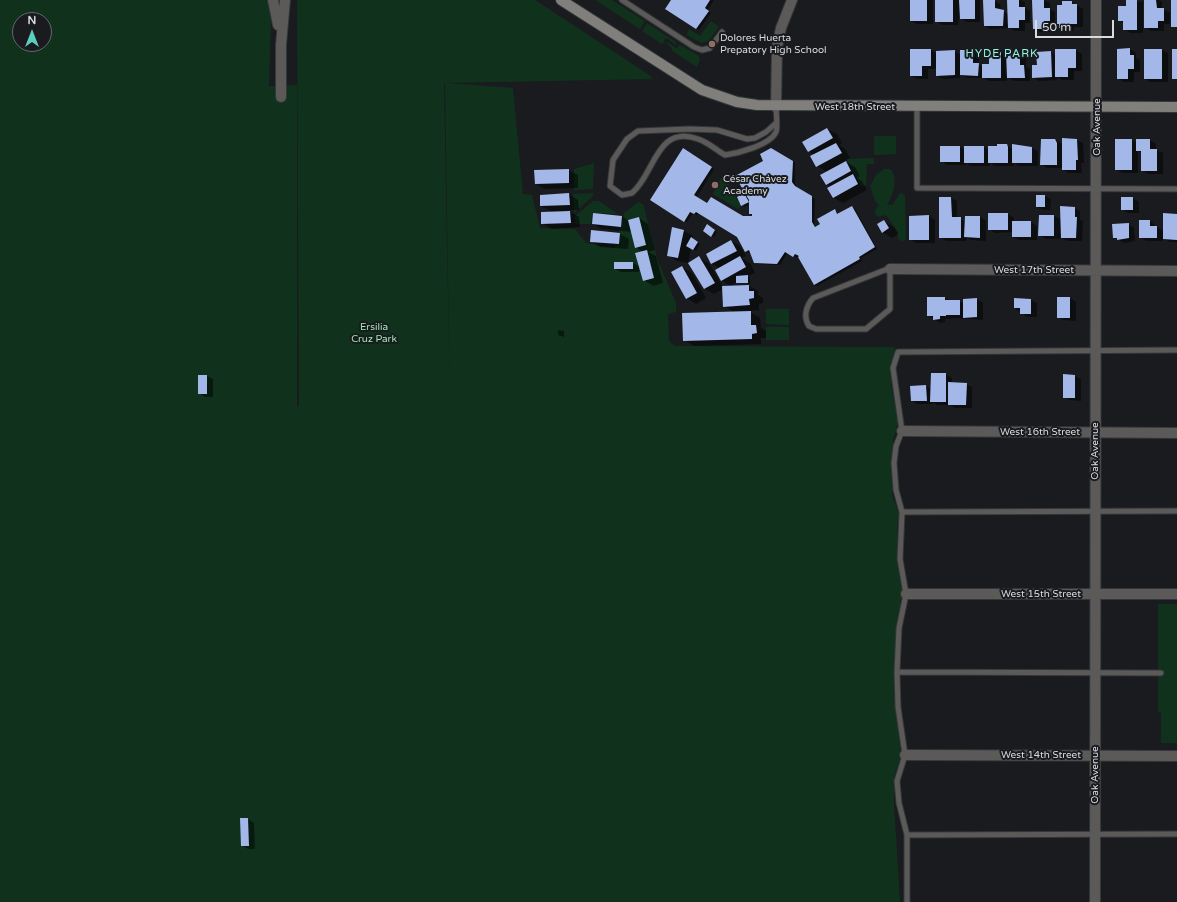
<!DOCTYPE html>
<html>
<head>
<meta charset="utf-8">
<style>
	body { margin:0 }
	#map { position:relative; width:1177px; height:902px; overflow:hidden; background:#191b1f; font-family:"Varela Round",sans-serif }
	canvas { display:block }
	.north { position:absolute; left:12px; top:12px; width:40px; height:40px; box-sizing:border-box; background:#191b1f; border:1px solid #66686b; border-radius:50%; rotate:0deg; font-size:11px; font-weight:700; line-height:16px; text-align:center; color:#d9dbde }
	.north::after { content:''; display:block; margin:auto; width:14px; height:18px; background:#5bcebc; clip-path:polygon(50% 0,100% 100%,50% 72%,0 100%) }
	.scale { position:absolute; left:1035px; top:20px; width:79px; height:18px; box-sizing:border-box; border:2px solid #d9dbde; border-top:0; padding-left:5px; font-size:12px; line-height:14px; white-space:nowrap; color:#d9dbde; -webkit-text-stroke:3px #191b1f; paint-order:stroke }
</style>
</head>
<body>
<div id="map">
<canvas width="1177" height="902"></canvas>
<div class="north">N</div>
<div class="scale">50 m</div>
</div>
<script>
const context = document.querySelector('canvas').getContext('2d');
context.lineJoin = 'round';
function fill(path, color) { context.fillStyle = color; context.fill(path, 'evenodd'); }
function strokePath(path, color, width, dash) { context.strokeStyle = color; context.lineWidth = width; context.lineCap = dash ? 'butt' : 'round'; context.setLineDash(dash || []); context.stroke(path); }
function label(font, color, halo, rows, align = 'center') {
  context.font = font + ' "Varela Round",sans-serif'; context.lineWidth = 4; context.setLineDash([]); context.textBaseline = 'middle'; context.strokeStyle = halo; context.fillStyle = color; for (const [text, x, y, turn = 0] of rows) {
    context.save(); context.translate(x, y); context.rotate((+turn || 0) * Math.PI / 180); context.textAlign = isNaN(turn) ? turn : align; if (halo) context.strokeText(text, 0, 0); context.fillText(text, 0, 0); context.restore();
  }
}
fill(new Path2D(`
	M0,0H268L271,20L269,86L297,85V407L299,406L297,0H535L651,76L652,79L447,83L513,88L523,194L532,195L540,228L575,229L586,243L614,248L624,213L638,202L643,204L658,261L676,303V312L668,314L669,341L675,346L895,347C893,358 890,369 891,381C892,401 903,420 893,439L892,495L899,514L897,529L898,567L902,589L894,664V691L901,757L894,777V803L900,902H0ZM20,20H44V44H20ZM444,83H445L450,405Z
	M595,0H612L645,21L640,29Z
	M711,21L718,26V28L709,41L701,43L687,35L689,29L700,36Z
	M647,23L676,42V45L666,38L662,44L642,31Z
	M667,42L676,48L680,45L698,55L700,59L697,67L671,50L672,48L666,43Z
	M874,136H896V154L874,155Z
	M874,158V164H867L866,185L862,187L846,159Z
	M594,163L593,189L574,190V169Z
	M884,169H890C899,178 893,196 887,205H893L899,194L902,193L905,196L906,240L901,241L898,239V232L886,215L879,217L875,214L876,208L879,205L875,201L870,186L876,175Z
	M721,178L726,180L741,206L738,209L713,194Z
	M593,193V196L574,213L573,194Z
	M593,201H599L618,214L592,213L591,224H575V216Z
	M766,309H789V325L766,324Z
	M766,327H789V340H766Z
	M1158,604H1177V743H1161V712H1158Z`), '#10321d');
fill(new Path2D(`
	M672,0H714L707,11L711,13L699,30L667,9Z
	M911,0H933V24H917L911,21Z
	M936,0H980V22H967L959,17L958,25H942L936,21Z
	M1008,0H1021L1025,2V8L1030,11V23H1025V31H1015L1009,28L991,29L985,26L994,1L1000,4L1001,10L1008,14Z
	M1033,0H1044L1050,3V9L1055,12V24H1050V32H1040L1034,29Z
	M1127,0L1143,2V33H1131L1124,29V24L1119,20L1127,7Z
	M1145,0H1159L1162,2V9L1170,13V24H1164V31H1151L1145,27Z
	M1071,2L1083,9V27H1074L1073,31L1066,30L1058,23Z
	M1130,49L1136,53V58L1140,60V72H1134V82H1124L1118,78V50Z
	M931,50L937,54L954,51L961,55L973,51L979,55V65L983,67L990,65V53H1001L1007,56L1020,53L1026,56V67L1030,69V81H1014L1007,77V81H989L984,78H967L960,74V78L943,79L937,76V69H928V79H917L911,76Z
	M1076,50L1082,54V71H1074V80H1062L1057,77V80L1039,81L1033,77L1038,66L1051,52L1056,55Z
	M1162,50L1168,53V82H1151L1145,79Z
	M827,129L837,134L842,143L839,145L845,149L850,158L845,161L855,167L860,176L857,178L862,181L867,190L843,203L834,198L828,189L832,187L827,184V172L817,166L815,155L808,151Z
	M1063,139L1077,140L1083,143L1084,163H1081L1082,173H1069L1063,170V168H1047L1041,164L1055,140L1063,144Z
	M1116,140H1132L1137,143V140H1150L1156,144V150L1163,153V174H1148L1142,170V153L1138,151V173H1122L1116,169Z
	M1006,145L1013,149L1032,148L1038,151V166H1019L1014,163V166H995L990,163V166H971L966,163V165H947L941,161L960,147L965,150L984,147L989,150Z
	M683,149L714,169L697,197L707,204L743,217H756L750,213V204L745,207L738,198L744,195L749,197L771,149L795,163V184L797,188L815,199L814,224L816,227L835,211L839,215L852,207L855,209L877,249L861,258L862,261L817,286L814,285L798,255L797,258L788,252L780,265L758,264L755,263L751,252L748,253L746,251L738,237L699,213L697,215L693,213L687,222L651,199Z
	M568,170L578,175V188L545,189L536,184Z
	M569,194L578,200L579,210H567L579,217L580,227L552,229L542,223L554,213L541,206Z
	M1045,196L1051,199L1050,210H1043L1037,207Z
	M950,198L957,201V218L965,221L966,217H980L986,221V241L971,240L967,238L966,241H946L940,237Z
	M1122,198H1133L1139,202V213H1128L1122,209Z
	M1074,208L1080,211V220L1083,221L1082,241H1068L1060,237V239H1046L1039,235L1054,216L1062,220Z
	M1008,214L1014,218V222H1031L1037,226V240H1019L1013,237V232L995,233L989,229Z
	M1177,215V242H1170L1163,238V241H1146L1140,237L1150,221L1164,232Z
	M622,216L629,221L639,218L648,224L655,250L648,252L656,256L663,283L653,286L644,280L639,267V272H621L615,269V263H633L640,267L643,252L635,247L632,232L602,229L593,224Z
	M929,216L935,220V243H916L910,239Z
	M884,221L894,227L898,234L892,238L882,232Z
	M1128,224L1134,228L1135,241L1124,243L1114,237Z
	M707,226L717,232L714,237L704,231Z
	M684,231L693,236L692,239L700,244L696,251L691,248L688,263L677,261L668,255Z
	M620,234L629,239L628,249L600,247L591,241Z
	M731,241L740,246L746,256L741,258L750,263L755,273L748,276L750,278V284L737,282L731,286L721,280L720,268L712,264L707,254Z
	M699,258L709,263L723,287L749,286L758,291V295L763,298V303L759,304V310L748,311L760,318L761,328L766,331V338H761V344L694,346L684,340L735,313L724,306L723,289L714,294L705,289Z
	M682,267L692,273L706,298L696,304L687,298Z
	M945,298L951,301H959L964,304L976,299L983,303V320L952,318V319H945V322L940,323L928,315Z
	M1070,298L1076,302V321L1064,320L1058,317Z
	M1031,300L1037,303V317H1027L1015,308Z
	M558,330L564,331V337L558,335Z
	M946,374L952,378V383L966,384L972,387V408H955L950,405H937L933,402V404H918L912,401L926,386L931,389Z
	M207,376L213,379V397H205L199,393Z
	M1075,376L1081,379V401L1070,400L1064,397Z
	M248,819L254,823L255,849H248L242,845Z`), '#0007');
fill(new Path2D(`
	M671,0H710L705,8L709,11L696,29L665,9Z
	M910,0H927V21H910Z
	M935,0H953V22H935Z
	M959,0H975V19H960Z
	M983,0H995V8L1004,10L1003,26H984Z
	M1007,0H1019V7H1025V20H1019V28H1008Z
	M1032,0H1044V8H1050V21H1044V29H1033Z
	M1126,0H1137V30H1123V21H1118V6H1126Z
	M1144,0H1156L1157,8H1164V21H1158V28H1144Z
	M1171,0H1177V27H1171Z
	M1062,1H1072V4H1077V24H1068L1067,28H1059V24H1057V5H1062Z
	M1130,48V55H1134V69H1128V79H1117V49Z
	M910,49H931V66H922V76H910Z
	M1055,49H1076V68H1068V77H1055Z
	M1144,49H1162V79H1144Z
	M1172,49H1177V79H1172Z
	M955,50V75L936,76V51Z
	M960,50H973V63H979L978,76L960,75Z
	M1051,51L1052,77L1032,78V65H1037L1036,52Z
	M989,52H1001V78H982V64H989Z
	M1006,52H1020V65H1024L1025,78H1007Z
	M827,128L833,138L808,152L802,142Z
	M1062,138L1077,139L1078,160H1076V170H1062Z
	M1041,139H1055L1057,143V165H1040Z
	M1115,139H1132V170H1115Z
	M1136,139H1150V149H1157V171H1141V151H1136Z
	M836,143L842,153L816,167L810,156Z
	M997,144H1007L1008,147V163H988V146H997Z
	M1012,144L1032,147V163H1012Z
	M940,146H960V162H940Z
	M964,146H984V163H964Z
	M683,148L712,167L694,195L707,203L711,197L743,216H752V214H749V200L735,176L763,161L760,154L771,148L793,161L792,182L795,186L812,196V222L815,227L820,224L817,219L835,209L837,214L852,206L875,247L859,257L860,259L814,285L798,257L799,256L795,254L793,257L785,252L777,264L754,263L749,250L745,252L737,237L696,212L694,214L690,212L684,222L650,200Z
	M846,161L851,171L826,185L820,175Z
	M569,169V183L535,184L534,170Z
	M853,174L858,184L833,198L827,188Z
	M569,193L570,205L540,206V195Z
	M744,193L749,202L741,206L737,197Z
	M1036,195H1045V207H1036Z
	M939,197H951L952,217H961V238H939Z
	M1121,197H1133V210H1121Z
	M1060,206L1075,207V217H1077L1076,238H1061Z
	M570,211L571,223L541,224V212Z
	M593,213L622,216L621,227L592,224Z
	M988,213H1008V230H988Z
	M1163,213L1177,214V240L1163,239Z
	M929,215V240H909V216Z
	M1039,215H1054V236H1038Z
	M965,216H980V238L964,237Z
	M639,217L646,245L635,248L628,220Z
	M884,220L889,228L882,233L877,224Z
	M1139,220H1150V226H1157V238H1139Z
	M1012,221H1031V237H1012Z
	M1129,223V238L1117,240V238H1113L1112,224Z
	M707,224L715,230L711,237L703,231Z
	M672,227L684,230L678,258L667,256Z
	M591,230L620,233L619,244L590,242Z
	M691,237L698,242L693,250L686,246Z
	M731,240L737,251L711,264L706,254Z
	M647,250L654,278L643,281L635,253Z
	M699,256L715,283L704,289L688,263Z
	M740,256L746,267L721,281L715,270Z
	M614,262H633V269H614Z
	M682,266L697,293L686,299L671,272Z
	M748,275V283H736V276Z
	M749,285V291H754V298L749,299L750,305L723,307L722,286Z
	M927,297H945V300H960V315H946V316H940V319L933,320V316H927Z
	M1057,297H1070V318H1057Z
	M977,298V317L963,318V299Z
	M1014,298L1031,299V314H1020V308H1014Z
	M751,311V325H756L757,333L752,334V339L683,341L682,313Z
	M931,373H946V402H930Z
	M1063,374L1075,375V398H1063Z
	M198,375H207V394H198Z
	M948,382L967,383L966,405H948Z
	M926,385L927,401H911L910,386Z
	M240,818H248L249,846H241Z`), '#a3b8e9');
const lane = new Path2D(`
	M622,0L694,47L702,50L710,48L722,32
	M917,107V188L1177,189
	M776,123L766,132L755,138L747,139L717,130L690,129L638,131L627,139L613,160L610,186L622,195L632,193C655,174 656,124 698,139C708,142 716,150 725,155C739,153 770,145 776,132C778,128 776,112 776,107
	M890,269V309L866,329H816L809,326C803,317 806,306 813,298L885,270Z
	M902,512L1177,511
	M897,672L1161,673
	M907,835L1177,834
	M907,902V835L899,803L897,781L905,755L898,707L897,672L899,628L906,594L900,559L902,512L896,490L894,463L896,446L902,431L893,368L898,352L1177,350`);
const street = new Path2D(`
	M273,0L278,25
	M281,97V45L285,0
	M776,107L777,47L781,28L792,0
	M890,269L1177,271
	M902,431L1177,433
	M906,594H1177
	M905,755L1177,756
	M1095,902L1096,0`);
const secondary = new Path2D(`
	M561,0L702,90L737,102L757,105L1177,107`);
strokePath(lane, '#34363a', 7);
strokePath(street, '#34363a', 12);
strokePath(secondary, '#34363a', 12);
strokePath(lane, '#5b5a58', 5);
strokePath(street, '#5b5a58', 10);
strokePath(secondary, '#817f7b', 10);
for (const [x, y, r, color] of [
	[712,44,4,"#8d6e63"],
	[715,185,4,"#8d6e63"]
]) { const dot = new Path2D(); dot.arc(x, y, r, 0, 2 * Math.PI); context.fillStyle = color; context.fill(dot); strokePath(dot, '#191b1f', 1.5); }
label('10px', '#d9dbde', '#191b1f', [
	["Dolores Huerta",720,38],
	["Prepatory High School",720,50],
	["César Chávez",723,179],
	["Academy",723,191]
], 'left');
label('10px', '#d9dbde', '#191b1f', [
	["West 18th Street",855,107],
	["Oak Avenue",1097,127,-90],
	["West 17th Street",1034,270],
	["West 16th Street",1040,432],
	["Oak Avenue",1095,451,-90],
	["West 15th Street",1041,594],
	["West 14th Street",1041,755],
	["Oak Avenue",1095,775,-90]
]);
label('10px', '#9de7b3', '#191b1f', [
	["Ersilia",374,327],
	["Cruz Park",374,339]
]);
context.letterSpacing = '1px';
label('11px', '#91f7e5', '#191b1f', [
	["HYDE PARK",1002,54]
]);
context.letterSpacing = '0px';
</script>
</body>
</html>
